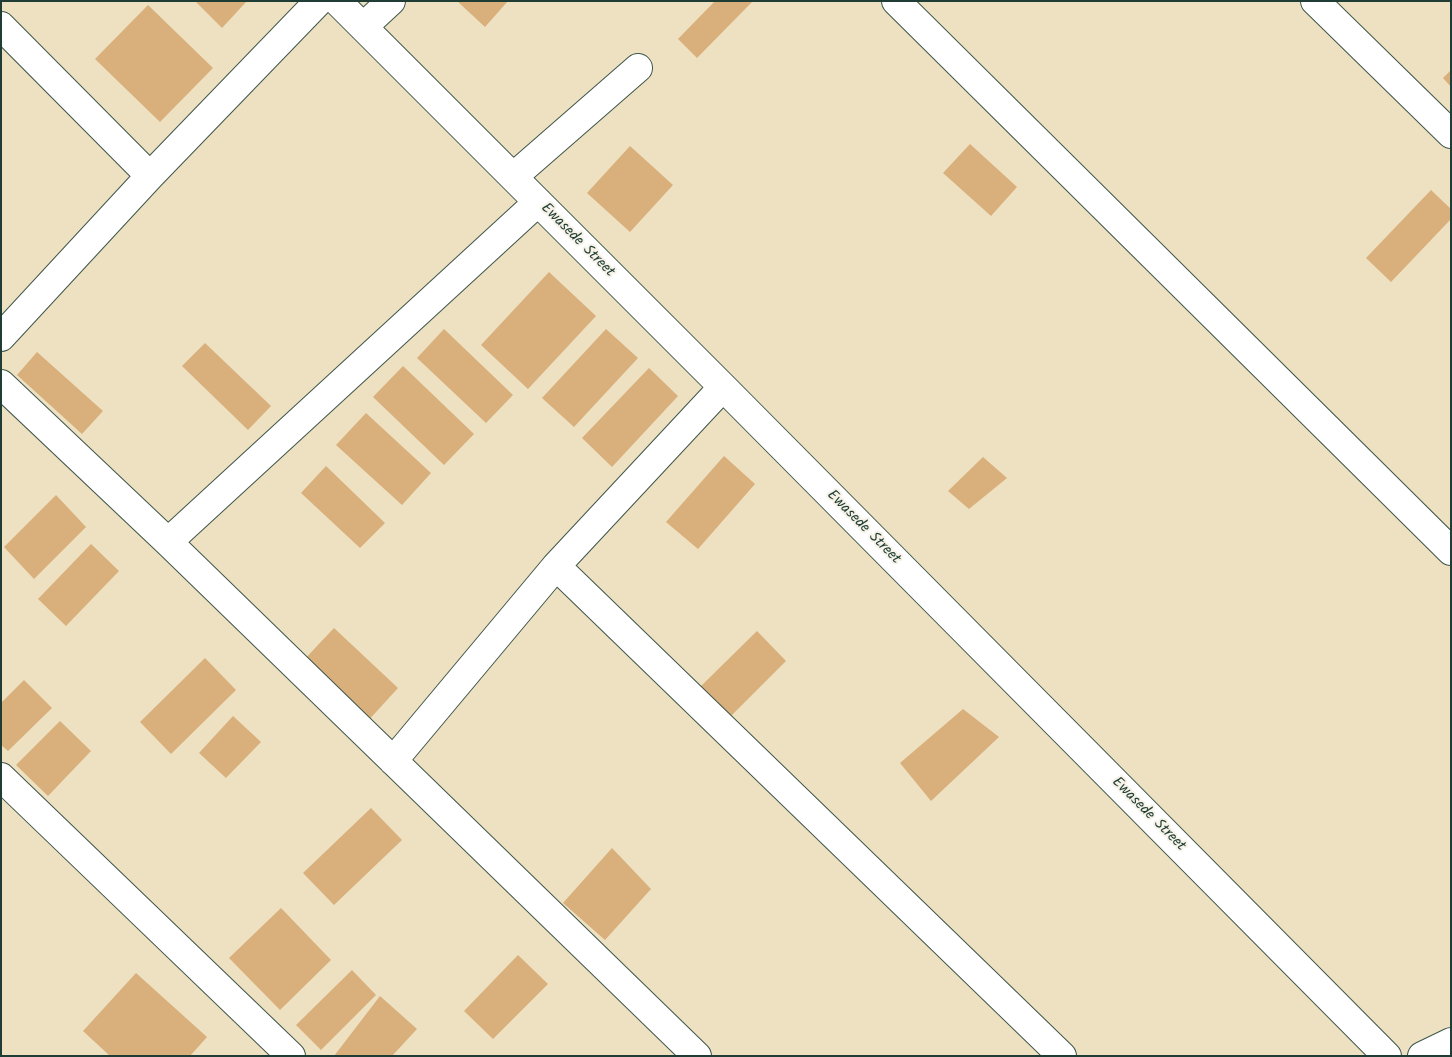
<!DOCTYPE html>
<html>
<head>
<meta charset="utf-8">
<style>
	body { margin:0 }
	#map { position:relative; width:1452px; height:1057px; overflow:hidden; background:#ede1c1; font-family:Kalam,sans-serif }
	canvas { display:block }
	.frame { position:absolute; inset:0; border:2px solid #1f3d34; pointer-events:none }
</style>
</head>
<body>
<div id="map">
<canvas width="1452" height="1057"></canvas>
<div class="frame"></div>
</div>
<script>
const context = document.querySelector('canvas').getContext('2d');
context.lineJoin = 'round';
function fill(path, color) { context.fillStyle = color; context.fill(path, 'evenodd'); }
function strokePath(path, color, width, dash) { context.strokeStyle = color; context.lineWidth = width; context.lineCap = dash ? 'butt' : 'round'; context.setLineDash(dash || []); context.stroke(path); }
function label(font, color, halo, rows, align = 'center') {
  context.font = font + ' Kalam,sans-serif'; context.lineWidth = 4; context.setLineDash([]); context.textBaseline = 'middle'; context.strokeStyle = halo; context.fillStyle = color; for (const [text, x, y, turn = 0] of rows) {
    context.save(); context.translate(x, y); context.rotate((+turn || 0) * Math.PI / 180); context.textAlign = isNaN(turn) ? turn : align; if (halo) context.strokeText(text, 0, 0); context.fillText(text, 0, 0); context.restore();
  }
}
fill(new Path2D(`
	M195,1H247L222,28Z
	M457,1H508L485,27Z
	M715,1H753L697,58L678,39Z
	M148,5L213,68L160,122L95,59Z
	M1451,70V87L1443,78Z
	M970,144L1017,187L991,216L943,173Z
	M630,146L673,185L630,232L587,193Z
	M1431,190L1451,209V219L1391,282L1366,258Z
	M549,272L596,316L528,389L481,345Z
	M444,329L513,395L486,423L417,358Z
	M606,329L638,358L574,427L542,398Z
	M205,343L271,406L248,430L182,366Z
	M37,352L103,411L82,434L17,375Z
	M403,366L474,434L444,465L373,397Z
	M649,368L678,396L612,467L582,438Z
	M366,413L431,473L402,505L336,445Z
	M724,456L755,484L698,549L666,522Z
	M983,457L1007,478L969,509L948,491Z
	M326,466L385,523L360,548L301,493Z
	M56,495L86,527L34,579L4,547Z
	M91,544L119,571L66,626L38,599Z
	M334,628L398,688L366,723L301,663Z
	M757,631L786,661L728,719L698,689Z
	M205,658L236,690L171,754L140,722Z
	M24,680L52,708L8,751L1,745V703Z
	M963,709L999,737L931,801L900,763Z
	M233,716L261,742L226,778L199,753Z
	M60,721L91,751L48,796L16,765Z
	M371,808L402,840L334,905L303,873Z
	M612,848L651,889L605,940L563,903Z
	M281,908L331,960L280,1010L229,958Z
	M518,955L548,984L493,1039L464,1011Z
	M352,970L376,995L321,1050L296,1025Z
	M136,973L207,1037L190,1056H110L83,1031Z
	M380,996L417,1029L392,1056H334Z`), '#d9af7c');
const minor = new Path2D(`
	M337,1L723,387L1387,1056
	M896,1L1451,551
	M1315,1L1451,134
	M1,26L150,176
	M363,27L391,1
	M513,177L638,68
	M1,337L150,176L319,1
	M1,384L168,542L697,1056
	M168,542L538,202
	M556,566L1062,1056
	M393,761L556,566L723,387
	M1,777L291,1056
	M1422,1056L1451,1042`);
strokePath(minor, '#3e5649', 30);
strokePath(minor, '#fff', 28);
label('15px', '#1f3d34', '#f7f3e8', [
	["Ewasede Street",577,241,45],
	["Ewasede Street",863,528,45],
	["Ewasede Street",1148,815,45]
]);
</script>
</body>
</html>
